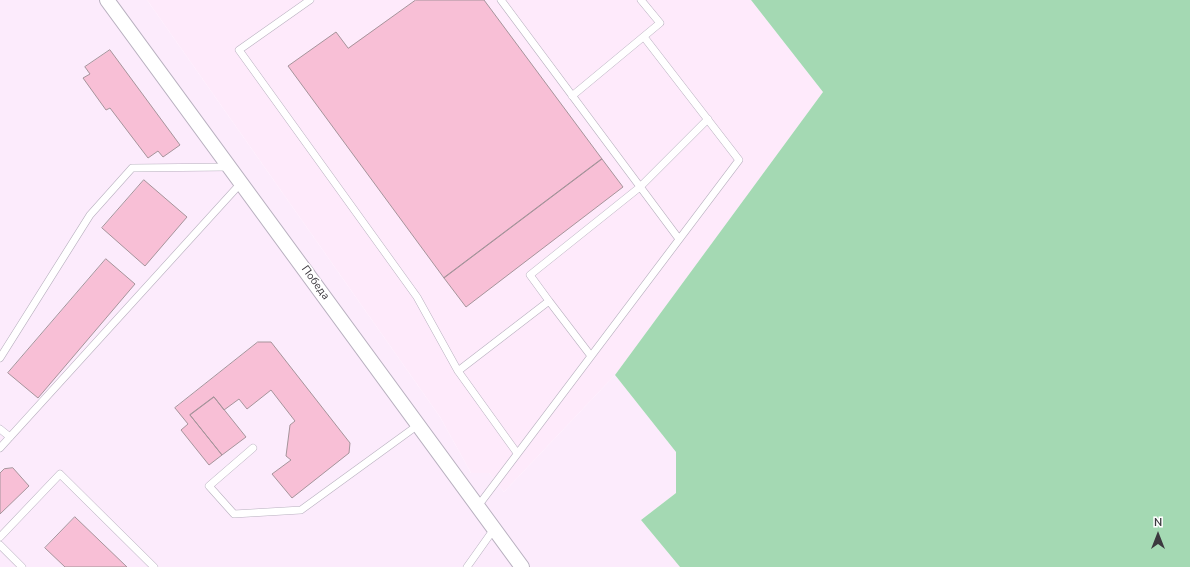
<!DOCTYPE html>
<html>
<head>
<meta charset="utf-8">
<style>
	body { margin:0 }
	#map { position:relative; width:1190px; height:567px; overflow:hidden; background:#fcfafd; font-family:"Nunito Sans",sans-serif }
	canvas { display:block }
	.north { position:absolute; left:1138px; top:515px; width:40px; height:40px; -webkit-text-stroke:3px #fff; paint-order:stroke; rotate:0deg; font-size:11px; font-weight:700; line-height:16px; text-align:center; color:#3c393f }
	.north::after { content:''; display:block; margin:auto; width:14px; height:18px; background:#3c393f; clip-path:polygon(50% 0,100% 100%,50% 72%,0 100%) }
</style>
</head>
<body>
<div id="map">
<canvas width="1190" height="567"></canvas>
<div class="north">N</div>
</div>
<script>
const context = document.querySelector('canvas').getContext('2d');
context.lineJoin = 'round';
function fill(path, color) { context.fillStyle = color; context.fill(path, 'evenodd'); }
function strokePath(path, color, width, dash) { context.strokeStyle = color; context.lineWidth = width; context.lineCap = dash ? 'butt' : 'round'; context.setLineDash(dash || []); context.stroke(path); }
function label(font, color, halo, rows, align = 'center') {
  context.font = font + ' "Nunito Sans",sans-serif'; context.lineWidth = 3.5; context.setLineDash([]); context.textBaseline = 'middle'; context.strokeStyle = halo; context.fillStyle = color; for (const [text, x, y, turn = 0] of rows) {
    context.save(); context.translate(x, y); context.rotate((+turn || 0) * Math.PI / 180); context.textAlign = isNaN(turn) ? turn : align; if (halo) context.strokeText(text, 0, 0); context.fillText(text, 0, 0); context.restore();
  }
}
fill(new Path2D(`
	M0,0H147L440,417L471,473H489L504,492L615,375L676,452V493L641,520L680,567H0Z`), '#fcebfc');
fill(new Path2D(`
	M147,0H751L823,92L615,375L504,492L489,473H471L440,417Z`), '#feeafb');
fill(new Path2D(`
	M751,0H1190V567H680L641,520L676,493V452L615,375L823,92Z`), '#a4d9b3');
const building = new Path2D(`
	M416,0H484L602,159L444,278L288,66L336,32L348,48Z
	M110,50L180,145L163,157L158,151L148,158L110,108L106,110L83,78L90,74L85,67Z
	M602,159L623,187L466,307L444,278Z
	M144,180L187,217L145,266L102,228Z
	M106,259L135,284L38,398L8,373Z
	M258,342H271L350,443L349,453L292,498L272,474L291,460L286,456L290,425L295,421L271,390L247,409L239,399L224,410L214,397L190,415L222,455L209,465L181,430L188,424L175,408Z
	M214,397L246,437L222,455L190,415Z
	M13,468L29,486L0,514V473L4,469Z
	M75,517L127,567H65L45,548Z`);
fill(building, '#f8bfd6');
strokePath(building, '#a6949b', 1);
const service = new Path2D(`
	M310,0L239,50L417,297L458,371L517,453
	M501,0L679,239
	M572,96L660,23L641,0
	M549,301L530,275L640,187L708,119
	M0,358L90,215L132,168L229,167
	M458,371L549,301L591,356
	M0,429L10,437
	M0,448L241,183
	M253,448L209,486L234,514L301,510L418,425
	M478,506L739,160L644,37
	M0,537L60,474L154,567
	M0,545L22,567
	M467,567L494,529`);
const minor = new Path2D(`
	M107,0L522,567`);
strokePath(service, '#b8b0bf', 8);
strokePath(minor, '#b8b0bf', 16);
strokePath(service, '#fff', 7);
strokePath(minor, '#fff', 14);
label('11px', '#3c393f', '#fff', [
	["Победа",315,283,54]
]);
</script>
</body>
</html>
